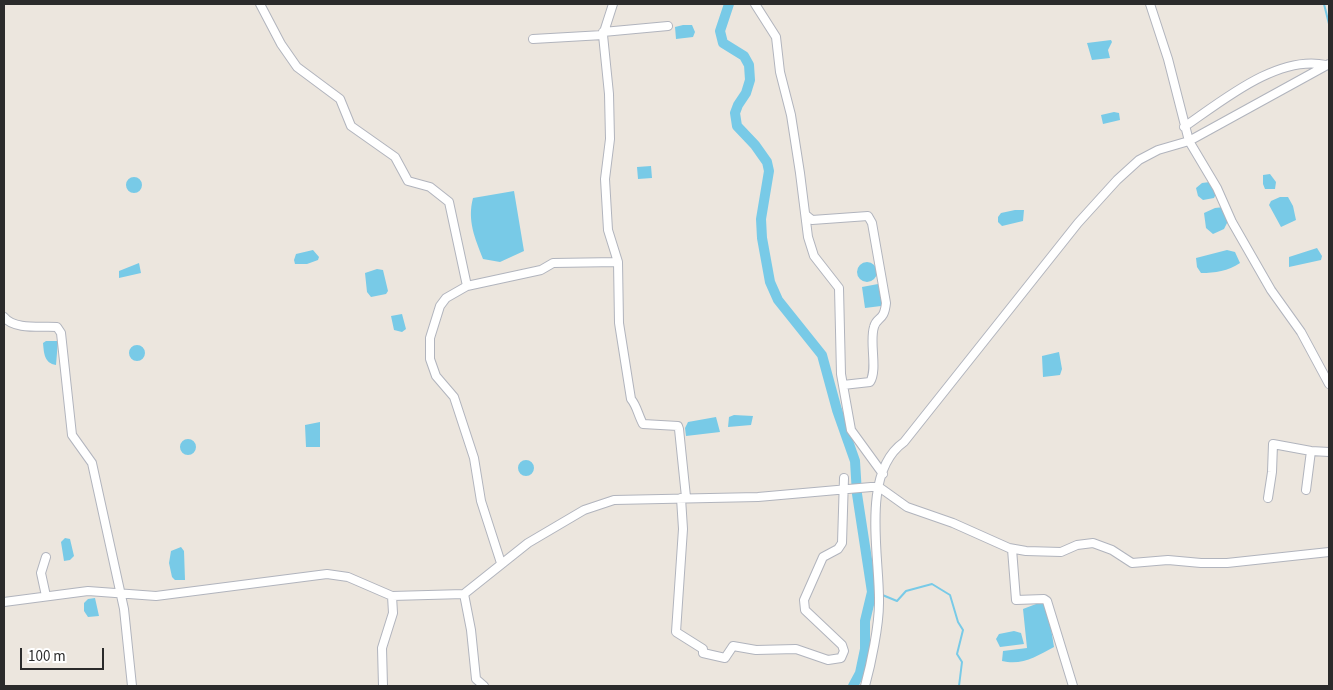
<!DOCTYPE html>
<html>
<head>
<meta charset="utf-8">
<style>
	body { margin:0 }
	#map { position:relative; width:1333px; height:690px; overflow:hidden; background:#ece6de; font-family:"Source Sans 3",sans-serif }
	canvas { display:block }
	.frame { position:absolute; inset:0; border:5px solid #2b2b2b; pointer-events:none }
	.scale { position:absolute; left:20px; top:648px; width:84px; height:22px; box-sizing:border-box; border:2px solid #2b2b2b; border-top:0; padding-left:6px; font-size:15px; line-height:18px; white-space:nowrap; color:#2b2b2b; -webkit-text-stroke:4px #fff; paint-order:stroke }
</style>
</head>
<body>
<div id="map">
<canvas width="1333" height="690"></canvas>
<div class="frame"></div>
<div class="scale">100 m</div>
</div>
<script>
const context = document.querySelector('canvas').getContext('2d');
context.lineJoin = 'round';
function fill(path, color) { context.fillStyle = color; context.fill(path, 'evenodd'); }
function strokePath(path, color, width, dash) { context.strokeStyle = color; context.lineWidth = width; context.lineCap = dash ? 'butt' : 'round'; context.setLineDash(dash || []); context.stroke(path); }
fill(new Path2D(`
	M683,25H692L695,32L693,37L676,39L675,27Z
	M1111,40L1112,42L1108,50L1110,58L1092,60L1087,43Z
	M1114,112L1119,113L1120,120L1103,124L1101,115Z
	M651,166L652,178L638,179L637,167Z
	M1270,174L1276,182L1275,189H1265L1263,184V175Z
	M126 185a8 8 0 1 1 16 0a8 8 0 1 1-16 0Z
	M1210,182L1216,194L1214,198L1203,200L1198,196L1196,188L1202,183Z
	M514,191L524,251L500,262L483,259C475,238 467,221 473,198Z
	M1280,197H1288L1293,206L1296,220L1281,227L1269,205L1271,201Z
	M1224,207L1229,219L1224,229L1213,234L1206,228L1204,213L1215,208Z
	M1015,210H1024L1023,221L1002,226L998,222V217L1001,213Z
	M1317,248L1322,256L1321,260L1289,267V257Z
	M313,250L319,257L318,260L307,264H295L294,260L296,254Z
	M1227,250L1235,252L1240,263C1228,271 1215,273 1201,273L1197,267L1196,258Z
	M857 272a10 10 0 1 1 20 0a10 10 0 1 1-20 0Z
	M139,263L141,273L119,278V271Z
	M377,269L383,270L388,291L386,294L371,297L367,292L365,273Z
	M878,284L881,289V306L865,308L862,287Z
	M402,314L406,329L402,332L394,330L391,316Z
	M46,341H58L56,365C44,363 44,353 43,343Z
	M129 353a8 8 0 1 1 16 0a8 8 0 1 1-16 0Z
	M1059,352L1062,369L1060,375L1043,377L1042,356Z
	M734,415L753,416L751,425L728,427L729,417Z
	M716,417L720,432L686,436L685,428L688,422Z
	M320,422V447H306L305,425Z
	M180 447a8 8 0 1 1 16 0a8 8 0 1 1-16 0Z
	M518 468a8 8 0 1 1 16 0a8 8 0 1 1-16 0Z
	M65,538L70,539L74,556L70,560L64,561L61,542Z
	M181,547L184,551L185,580H175L172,577L169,563L171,551Z
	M95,598L99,616L88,617L84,611V603L88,599Z
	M1036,604H1047L1054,647C1037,656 1022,666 1002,661L1003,651L1027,648L1023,609Z
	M1014,631L1021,633L1024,644L1000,647L996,639L999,634Z`), '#78cae7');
strokePath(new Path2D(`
	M1324,4L1329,24
	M880,594L897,601L906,591L932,584L950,595L958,622L963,630L957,654L962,662L959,686`), '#78cae7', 2);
strokePath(new Path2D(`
	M729,4L720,31L723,43L744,56L749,65L750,80L746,93L738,105L735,113L737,126L755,145L767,162L769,171L761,219L762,238L770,282L778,300L822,355L837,410L855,461L857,494L872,592L865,621V649L860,673L853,686`), '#78cae7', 10);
const minor = new Path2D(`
	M260,4L281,44L297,67L340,99L351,126L395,157L408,181L430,187L449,202L467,286L446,298L440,306L430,338V359L436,376L454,397L474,458L481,501L501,563
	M755,4L776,37L780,72L791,115L800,173L808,237L814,256L839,288L841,374L851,430L883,474
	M1150,4L1168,59L1189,141L1217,188L1232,222L1271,290L1301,332L1329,384
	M603,32L668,26
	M533,39L603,35
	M1184,127C1222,101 1278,54 1326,65
	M806,215L812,220L868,216L872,223L886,303C884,322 877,316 874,327C869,342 878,369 870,382L843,385
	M618,262L619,323L631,399C637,406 638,415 643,424L678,426L679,429L686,497
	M467,286L541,270L553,263L618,262L608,230L605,179L610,139L609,94L603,35L613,4
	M4,317C14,330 41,326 57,327L61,333L72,435L92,463L124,609L132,686
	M1306,490L1311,451
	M681,498L683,529L676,632L703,649V653L725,658L733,646L756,650L796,649L828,660L841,658L844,651L842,645L805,610L804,600L823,557L838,549L842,543L844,478
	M1268,498L1272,472L1273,444L1311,451L1329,452
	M1012,549L1016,600L1044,599L1047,601L1073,686
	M46,557L41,573L46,596
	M464,594L471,630L476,679L484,686
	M4,602L88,591L156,596L327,574L348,577L392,596L464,594L528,543L584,510L614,500L758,497L871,487H879L907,507L953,523L1009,548L1026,551L1061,552L1077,545L1093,543L1112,550L1132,563L1168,560L1201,563H1227L1329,552
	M383,686L382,648L393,613L392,596
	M865,686C871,664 879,626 879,603C880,557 860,473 904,442L1078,223L1117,180L1139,160L1158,150L1189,141L1329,64`);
strokePath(minor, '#b1b4bd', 10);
strokePath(minor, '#fff', 8);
</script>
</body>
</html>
